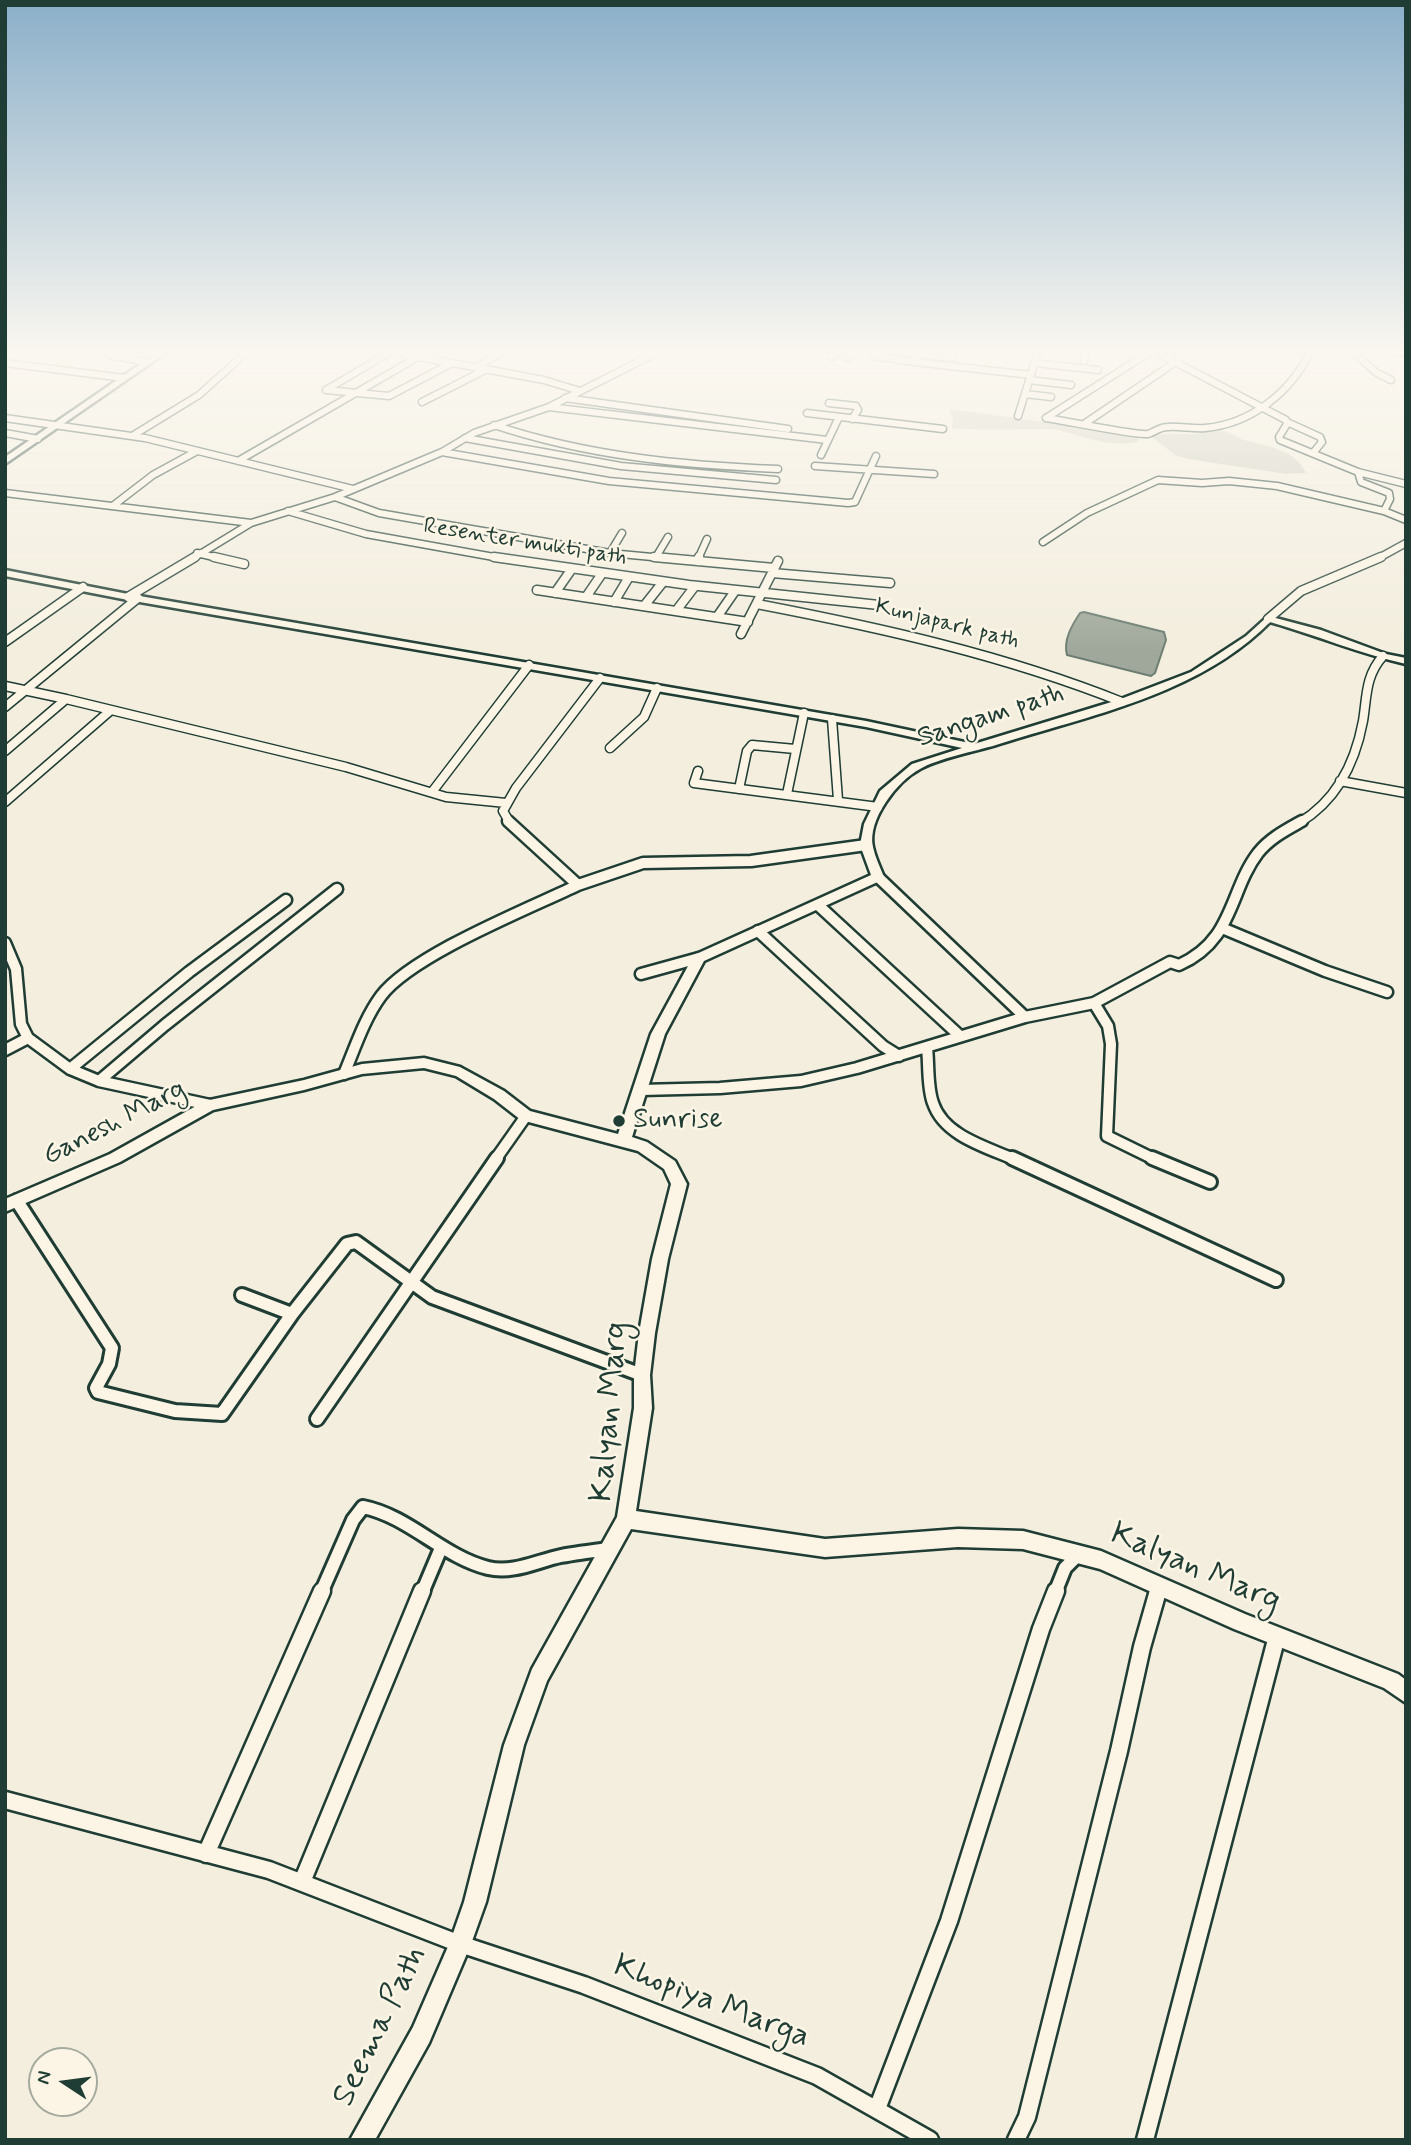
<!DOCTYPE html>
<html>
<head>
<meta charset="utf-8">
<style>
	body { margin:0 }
	#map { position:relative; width:1411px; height:2145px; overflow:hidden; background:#f3eede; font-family:Mynerve,sans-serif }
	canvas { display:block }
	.frame { position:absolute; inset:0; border:7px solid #1f3d34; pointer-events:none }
	.north { position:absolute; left:28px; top:2047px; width:70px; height:70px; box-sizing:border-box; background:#fcf5e5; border:2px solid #a4ab9e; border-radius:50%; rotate:283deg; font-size:19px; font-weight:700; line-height:28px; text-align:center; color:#1f3d34 }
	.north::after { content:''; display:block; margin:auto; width:24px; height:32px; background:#1f3d34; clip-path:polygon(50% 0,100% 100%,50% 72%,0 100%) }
</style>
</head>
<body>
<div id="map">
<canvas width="1411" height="2145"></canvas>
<div class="frame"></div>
<div class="north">N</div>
</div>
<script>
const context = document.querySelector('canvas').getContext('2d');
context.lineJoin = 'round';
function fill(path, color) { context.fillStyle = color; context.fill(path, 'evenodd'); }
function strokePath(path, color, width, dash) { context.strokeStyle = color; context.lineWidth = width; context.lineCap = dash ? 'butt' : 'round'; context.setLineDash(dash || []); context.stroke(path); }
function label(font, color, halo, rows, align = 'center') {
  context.font = font + ' Mynerve,sans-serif'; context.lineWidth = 5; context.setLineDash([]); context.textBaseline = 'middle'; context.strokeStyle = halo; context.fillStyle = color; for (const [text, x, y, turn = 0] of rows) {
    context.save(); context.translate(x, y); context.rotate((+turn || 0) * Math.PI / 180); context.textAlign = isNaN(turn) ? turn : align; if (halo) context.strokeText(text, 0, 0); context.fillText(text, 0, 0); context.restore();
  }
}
fill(new Path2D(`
	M949,409L1142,435L1137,442C1101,449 1069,429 1048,429C1021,429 984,431 952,428L953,419Z
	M1210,431C1235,429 1230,437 1248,441C1269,447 1296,450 1306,473L1286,474L1188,459L1175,455L1152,437C1165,429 1189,439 1210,431Z`), '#d0d1c2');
const water = new Path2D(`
	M1084,612L1164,632L1166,640L1155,673L1151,676L1067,655C1063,640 1072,625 1080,613Z`);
fill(water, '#a0a89b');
strokePath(water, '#6c7d72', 2);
const streetFar4 = new Path2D(`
	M148,352L160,354
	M390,352L452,363L389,396L326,390Z
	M902,352L953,358
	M920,352L914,362L1031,375
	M1156,352L1286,420L1287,424L1279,437L1280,440L1358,472L1406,484
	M1353,352L1377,373L1391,380
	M109,355L147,362
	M874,356L914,362
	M832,357L837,352
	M848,358L853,352
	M1084,361L1086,352
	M5,363L124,378
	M452,363L544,380L580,391
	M1035,363L1098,370
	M476,368L501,352
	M1029,380L1071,385
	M1025,394L1051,397
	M565,398L788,429
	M422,402L487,369
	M829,403L856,406L858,410L852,419
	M549,407L827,440
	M807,413L943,429
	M1018,416L1038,352
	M5,418L145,438L353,489
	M1046,418C1061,420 1138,436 1148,434C1155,432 1159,427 1168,427C1180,426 1193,429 1205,428C1251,424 1291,392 1310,352
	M1046,418L1150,352
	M1287,422L1320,437L1322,442L1313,453
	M1084,424L1177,361
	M494,425C587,456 681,465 778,469
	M5,433L38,439
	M132,436L199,395L247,352
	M465,438L621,466L776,480
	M442,452L609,481L848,503L855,502L876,456
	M821,455L839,417
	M238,461L418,357
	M815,466L934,474
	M1358,472L1361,482L1389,493L1390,499L1384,511L1406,520
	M5,493L251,523
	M335,497L379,513L610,553L673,559
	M114,505L153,475L197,451
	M288,511L366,534L505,559
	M1043,542L1087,513L1158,480L1202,483L1229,481L1277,486L1384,511
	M197,553L222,559
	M610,553L622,533
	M656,557L668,537
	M192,559L251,523L335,497L442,452L474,433L549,407L658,352
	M698,559L707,539
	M1377,559L1406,543`);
const streetFar3 = new Path2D(`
	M214,557L244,564
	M494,557L689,585L879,605
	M654,557L774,568
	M697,561L699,557
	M772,573L890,583
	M537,590L748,622
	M555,593L571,570
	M128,597L195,557
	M586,597L601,575
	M614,602L629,577
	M757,604C882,628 1004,655 1122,702
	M644,606L663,582
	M676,611L695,586
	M717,617L735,591
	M1268,619L1301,591L1381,557
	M741,634L778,561
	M5,642L83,587
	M5,686L66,699L5,751
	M66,699L346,767L446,797L506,803
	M5,707L138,598
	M832,719L838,800
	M610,748L644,717L657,688
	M698,771L694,783L878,807
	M1340,781L1406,793
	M739,789L747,751L752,745L795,749
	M432,792L529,665
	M787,794L804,713
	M5,802L111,710
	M510,823L503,811L516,788L600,678
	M1299,823C1336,801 1355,764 1363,721C1367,697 1365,676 1383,656`);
const streetFar2 = new Path2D(`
	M508,821L578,885L643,863L751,861L866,845
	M878,877L1025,1017
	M818,905L960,1036
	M1222,928L1325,971L1387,992
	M758,931L883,1046L899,1056
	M5,943L16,969L21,1024L28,1038L70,1069L99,1081L210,1105
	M641,974L699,958
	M1094,1003L1108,1026L1111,1044L1107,1136L1156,1160
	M927,1048C929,1065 927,1087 933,1103C944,1136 986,1147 1016,1160
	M5,1050L28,1038
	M70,1069L189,972L286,900
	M344,1074C355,1048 364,1019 381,996C412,955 528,909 578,885
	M99,1081L165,1025L337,889
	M641,1090L720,1088L801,1081L857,1068L1025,1017L1094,1003L1170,962L1179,965C1234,941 1229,891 1258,853C1270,838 1286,830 1302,821
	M495,1160L526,1116`);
const streetFar1 = new Path2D(`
	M1012,1158L1276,1280
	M1152,1158L1210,1182
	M17,1201L112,1348L109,1364L96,1388L98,1392L175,1411L222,1414L292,1314
	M242,1295L292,1314L347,1244L356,1242L432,1297L642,1375
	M317,1419L497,1158
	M321,1593L353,1520L363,1507C409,1516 443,1557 488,1568C513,1574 537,1561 561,1556C577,1553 593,1551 609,1549
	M422,1593L441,1548
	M1055,1593L1065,1568L1079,1554
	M1158,1593L1160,1586`);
const street = new Path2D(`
	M5,1800L269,1870L460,1944L584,1985L817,2076L930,2140
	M206,1854L322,1591
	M302,1882L422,1591
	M877,2109L949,1921L1041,1629L1056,1591
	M1016,2140L1027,2117L1119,1751L1142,1647L1158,1591
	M1145,2140L1277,1636`);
const secondary = new Path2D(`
	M1382,352H1406V356Z
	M5,570L128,594L866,721L974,744L1118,700L1191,672L1246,636L1268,616L1321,630L1386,654L1406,658V664C1360,654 1316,635 1270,622C1198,695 1090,715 996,745C976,751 936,759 920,769C897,781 867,820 873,847C875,857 880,867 884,877L882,880L704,961L665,1034L632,1137L647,1142L675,1161L687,1184L668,1259L655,1333L650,1375L652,1408L636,1511L825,1539L958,1529L1023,1531L1101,1551L1245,1614L1398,1674L1406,1680V1703L1384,1688L1234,1629L1100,1569L1023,1549L958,1547L825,1557L631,1529L547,1681L524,1745L486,1902L471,1944L429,2043L375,2140H350L413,2027L450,1942L464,1902L504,1745L532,1669L617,1517L634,1408V1375L639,1333L652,1259L671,1184L664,1169L638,1151L521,1120L494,1099L456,1076L424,1068L362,1074L304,1090L213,1110L120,1162L5,1212V1199L110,1154L205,1101L304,1080L362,1064L424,1058L460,1067L504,1091L530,1111L618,1134L651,1034L694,955L871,875L860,845L864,824L880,791L912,764L962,748L866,727L128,600L5,576Z`);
const primary = new Path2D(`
	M158,352H167L5,464V457Z`);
strokePath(streetFar4, '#1f3d34', 9);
strokePath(streetFar3, '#1f3d34', 11);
strokePath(streetFar2, '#1f3d34', 15);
strokePath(streetFar1, '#1f3d34', 18);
strokePath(street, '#1f3d34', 21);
strokePath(secondary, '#1f3d34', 5);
strokePath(primary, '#1f3d34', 5);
strokePath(streetFar4, '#fcf5e5', 6);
strokePath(streetFar3, '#fcf5e5', 8);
strokePath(streetFar2, '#fcf5e5', 10);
strokePath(streetFar1, '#fcf5e5', 12);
strokePath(street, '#fcf5e5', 16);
fill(secondary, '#fcf5e5');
fill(primary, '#fcf5e5');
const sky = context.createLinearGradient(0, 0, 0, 652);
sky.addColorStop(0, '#8bafc9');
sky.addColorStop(0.54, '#faf7f0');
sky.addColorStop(1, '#faf7f000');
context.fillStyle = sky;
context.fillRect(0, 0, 1411, 652);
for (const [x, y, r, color] of [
	[619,1121,7,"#1f3d34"]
]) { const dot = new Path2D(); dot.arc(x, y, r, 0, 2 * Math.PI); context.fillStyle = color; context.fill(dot); strokePath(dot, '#fcf5e5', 2.5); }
label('23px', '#1f3d34', '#fcf5e5', [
	["Resenter mukti path",525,543,9],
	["Kunjapark path",947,625,14]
]);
label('28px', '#1f3d34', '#fcf5e5', [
	["Sangam path",991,717,-18],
	["Ganesh Marg",115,1124,-27]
]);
label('28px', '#1f3d34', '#fcf5e5', [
	["Sunrise",633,1121]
], 'left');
label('33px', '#1f3d34', '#fcf5e5', [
	["Kalyan Marg",611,1412,-85],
	["Kalyan Marg",1195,1569,23],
	["Khopiya Marga",711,2003,21],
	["Seema Path",381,2027,-64]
]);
</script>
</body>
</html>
